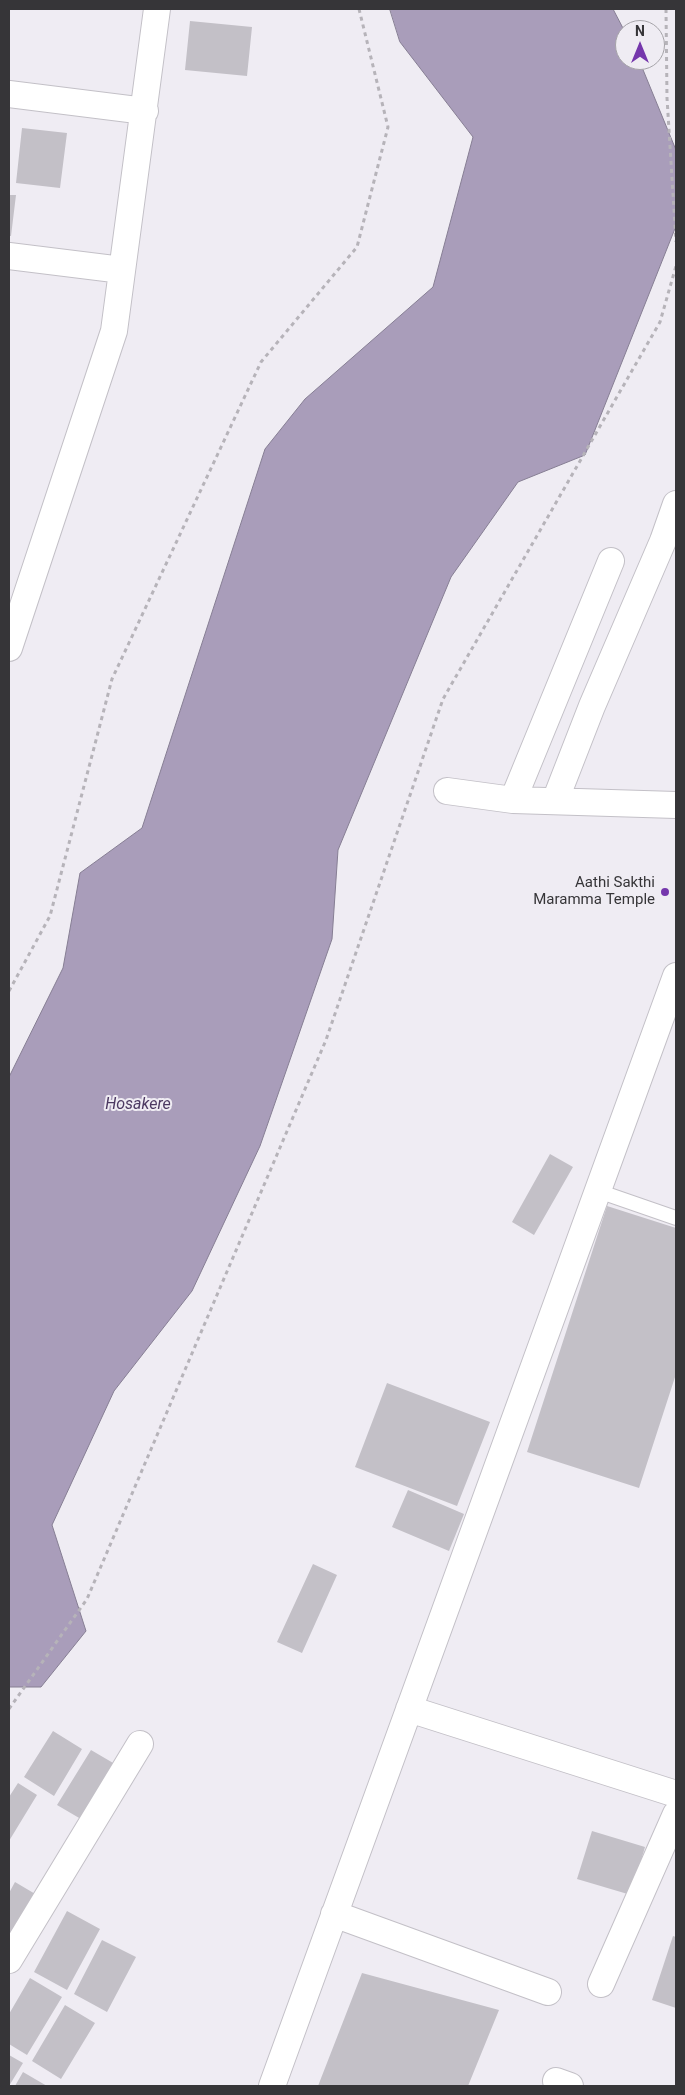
<!DOCTYPE html>
<html>
<head>
<meta charset="utf-8">
<style>
	body { margin:0 }
	#map { position:relative; width:685px; height:2095px; overflow:hidden; background:#efecf3; font-family:Roboto,sans-serif }
	canvas { display:block }
	.frame { position:absolute; inset:0; border:10px solid #363538; pointer-events:none }
	.north { position:absolute; left:615px; top:20px; width:50px; height:50px; box-sizing:border-box; background:#efecf3; border:1px solid #a5a3a8; border-radius:50%; rotate:0deg; font-size:14px; font-weight:700; line-height:20px; text-align:center; color:#363538 }
	.north::after { content:''; display:block; margin:auto; width:18px; height:22px; background:#7537ac; clip-path:polygon(50% 0,100% 100%,50% 72%,0 100%) }
</style>
</head>
<body>
<div id="map">
<canvas width="685" height="2095"></canvas>
<div class="frame"></div>
<div class="north">N</div>
</div>
<script>
const context = document.querySelector('canvas').getContext('2d');
context.lineJoin = 'round';
function fill(path, color) { context.fillStyle = color; context.fill(path, 'evenodd'); }
function strokePath(path, color, width, dash) { context.strokeStyle = color; context.lineWidth = width; context.lineCap = dash ? 'butt' : 'round'; context.setLineDash(dash || []); context.stroke(path); }
function label(font, color, halo, rows, align = 'center') {
  context.font = font + ' Roboto,sans-serif'; context.lineWidth = 4; context.setLineDash([]); context.textBaseline = 'middle'; context.strokeStyle = halo; context.fillStyle = color; for (const [text, x, y, turn = 0] of rows) {
    context.save(); context.translate(x, y); context.rotate((+turn || 0) * Math.PI / 180); context.textAlign = isNaN(turn) ? turn : align; if (halo) context.strokeText(text, 0, 0); context.fillText(text, 0, 0); context.restore();
  }
}
const water = new Path2D(`
	M390,9H613L625,32V60H639L676,150V226L585,455L518,482L451,577L338,850L332,939L260,1146L192,1291L114,1391L52,1525L86,1631L41,1687H9V1077L63,968L80,873L142,828L265,449L305,399L433,287L473,137L400,42Z`);
fill(water, '#a99dba');
strokePath(water, '#867e93', 1);
fill(new Path2D(`
	M190,21L252,27L247,76L185,70Z
	M22,128L67,133L60,188L16,183Z
	M9,195H16L11,236H9Z
	M550,1154L573,1167L534,1235L512,1222Z
	M607,1206L676,1228V1374L639,1488L527,1452Z
	M387,1383L490,1422L457,1506L355,1467Z
	M408,1490L464,1514L449,1551L392,1527Z
	M313,1564L337,1575L302,1653L277,1642Z
	M53,1731L82,1749L54,1796L24,1777Z
	M91,1750L120,1767L86,1822L57,1805Z
	M18,1783L37,1795L9,1841V1797Z
	M592,1831L645,1847L631,1895L577,1879Z
	M15,1882L42,1898L9,1952V1893Z
	M67,1911L100,1929L67,1990L34,1972Z
	M673,1936L676,1937V2008L652,2000Z
	M102,1940L136,1957L107,2012L74,1994Z
	M362,1973L499,2010L468,2086H318Z
	M30,1978L62,1997L27,2055L9,2044V2014Z
	M65,2005L95,2023L61,2079L32,2061Z
	M9,2055L23,2063L9,2086Z
	M23,2072L47,2086H15Z`), '#c3c0c7');
const lane = new Path2D(`
	M598,1191L676,1218`);
const street = new Path2D(`
	M9,94L145,111
	M9,256L122,270
	M9,648L114,331L157,9
	M447,791L513,800L676,805
	M513,800L611,561
	M555,801L592,706L663,541L676,504
	M409,1709L676,1794
	M334,1914L548,1992
	M9,1960L140,1744
	M601,1984L676,1814
	M556,2081L570,2086
	M272,2086L676,976`);
strokePath(lane, '#c3c0c7', 16);
strokePath(street, '#c3c0c7', 28);
strokePath(new Path2D(`
	M666,9L667,98L676,242
	M9,991L50,916L112,679L261,362L357,247L388,127L359,9
	M9,1709L87,1599L326,1040L443,699L660,322L676,266`), '#b6b3b9', 3, [4, 4]);
strokePath(lane, '#fff', 14);
strokePath(street, '#fff', 26);
for (const [x, y, r, color] of [
	[665,892,5,"#7537ac"]
]) { const dot = new Path2D(); dot.arc(x, y, r, 0, 2 * Math.PI); context.fillStyle = color; context.fill(dot); strokePath(dot, '#efecf3', 2); }
label('15px', '#363538', '#efecf3', [
	["Aathi Sakthi",655,883],
	["Maramma Temple",655,900]
], 'right');
label('italic 16px', '#4c3962', '#efecf3', [
	["Hosakere",138,1105]
]);
</script>
</body>
</html>
